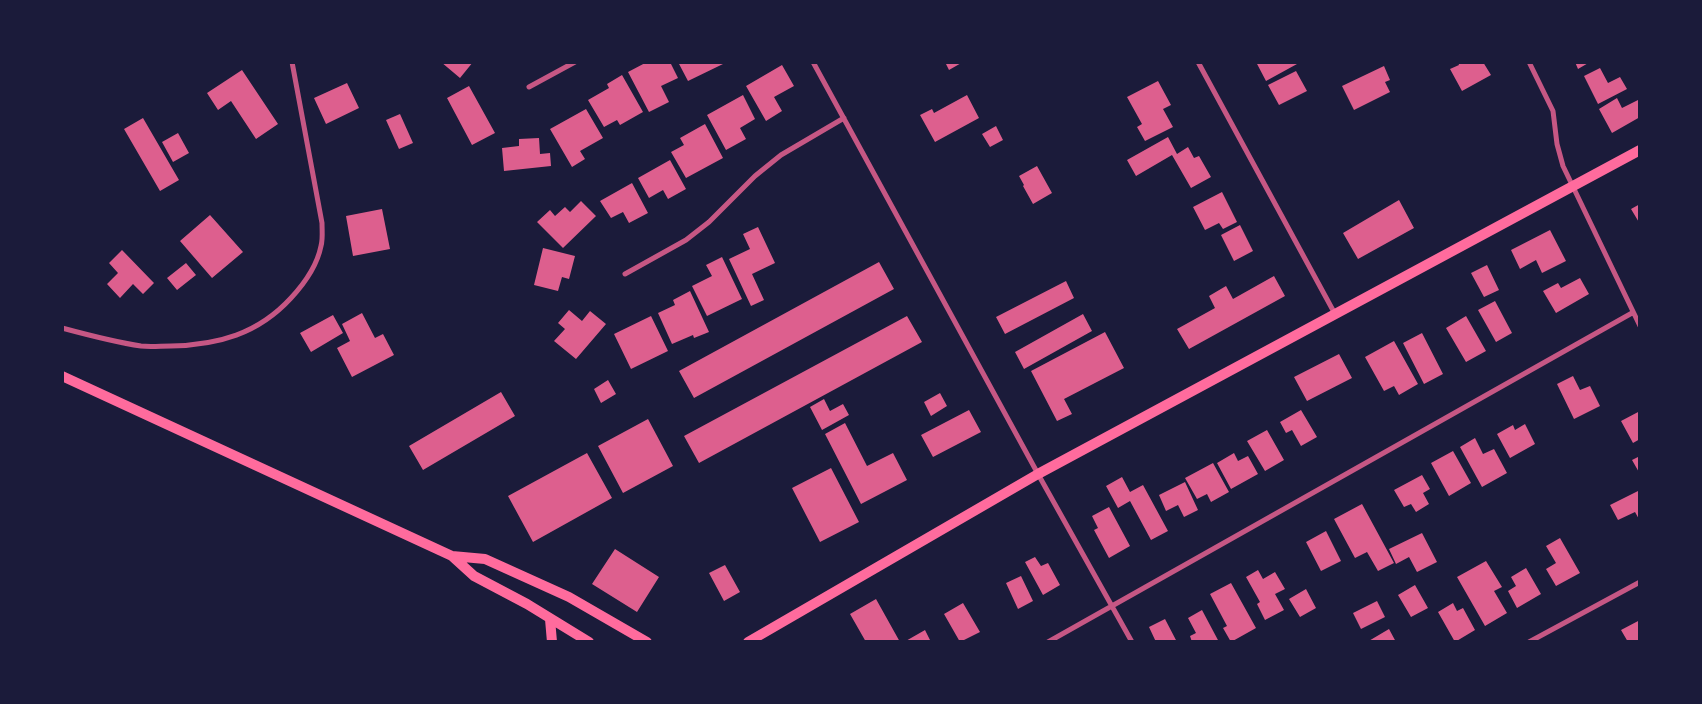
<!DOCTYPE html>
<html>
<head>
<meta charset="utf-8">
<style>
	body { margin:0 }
	#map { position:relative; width:1702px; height:704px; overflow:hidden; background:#1b1b3a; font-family:"Public Sans",sans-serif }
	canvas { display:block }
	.frame { position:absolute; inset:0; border:64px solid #1b1b3a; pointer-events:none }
</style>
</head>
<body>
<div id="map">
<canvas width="1702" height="704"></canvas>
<div class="frame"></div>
</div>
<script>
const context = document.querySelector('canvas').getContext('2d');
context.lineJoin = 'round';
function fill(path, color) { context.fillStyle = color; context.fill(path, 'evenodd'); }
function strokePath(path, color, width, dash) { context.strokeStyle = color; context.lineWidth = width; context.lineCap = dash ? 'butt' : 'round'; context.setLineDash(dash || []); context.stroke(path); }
fill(new Path2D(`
	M441,62H473L460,78Z
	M647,62H670L678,78L661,86L669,102L649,112L628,72Z
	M678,62H722L723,64L688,81Z
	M945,62H963L949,70Z
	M1256,62H1296L1297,64L1266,81Z
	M1458,62H1483L1491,75L1462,91L1450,69L1459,65Z
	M1575,62H1590L1578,69Z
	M782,65L794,86L774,97L782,111L766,121L746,86Z
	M1384,66L1390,80L1385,82L1390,92L1354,110L1342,86Z
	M1600,68L1608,83L1620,77L1627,89L1598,104L1584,76Z
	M242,70L278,124L256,139L231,101L218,110L207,93Z
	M1296,71L1307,91L1279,105L1268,85Z
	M622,75L643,112L620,125L617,120L604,127L588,100L609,88L607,84Z
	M1158,81L1171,105L1163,109L1173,127L1145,141L1137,127L1142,124L1127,97Z
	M347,83L359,108L326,124L314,98Z
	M469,86L495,133L472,145L447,98Z
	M743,95L755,119L740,128L746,139L726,150L707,115Z
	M967,95L979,118L935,142L920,115L932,109L934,113Z
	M1617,98L1622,108L1640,99V117L1612,133L1599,109Z
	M586,109L603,138L580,151L585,159L572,167L550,129Z
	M400,114L413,143L399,149L386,120Z
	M143,118L179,180L160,191L124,129Z
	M705,124L723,158L686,178L671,152L684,145L680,138Z
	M996,126L1003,140L990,147L982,134Z
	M178,133L189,153L173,162L162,142Z
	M1168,137L1177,154L1188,147L1194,158L1199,156L1211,177L1191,188L1172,155L1136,176L1127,160Z
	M539,138L540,154L550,153L551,166L504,171L502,148L519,146V139Z
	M670,160L686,189L668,199L663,190L649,198L638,178Z
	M1037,166L1052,193L1033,204L1023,186L1024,185L1019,176Z
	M632,183L648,213L629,223L623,212L611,218L600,201Z
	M1222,192L1237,222L1223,229L1219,223L1205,230L1193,207Z
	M1399,200L1414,228L1358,259L1343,233Z
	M581,201L596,216L563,248L537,222L550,210L555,216L565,207L570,212Z
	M1640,204V224L1631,209Z
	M382,209L390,249L353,256L346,216Z
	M210,215L243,252L212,278L180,241Z
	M1240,225L1253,251L1234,261L1221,235Z
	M758,227L775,263L752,274L764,300L751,306L729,259L750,249L743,234Z
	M1550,230L1566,261L1542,273L1536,260L1520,269L1511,250Z
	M543,248L575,256L569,279L562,277L558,291L534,285Z
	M122,250L154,283L143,294L133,284L120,298L107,284L118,273L109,263Z
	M722,257L742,299L707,316L692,286L712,276L706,265Z
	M879,262L894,289L694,398L679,371Z
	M186,263L196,275L177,290L167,278Z
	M1487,265L1499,290L1484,297L1471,273Z
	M1274,276L1285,296L1189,349L1177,329L1215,308L1209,296L1226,286L1233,299Z
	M1580,278L1589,294L1556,313L1543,291L1558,283L1561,288Z
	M1066,281L1074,298L1005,334L996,317Z
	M690,291L709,332L694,338L693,335L672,344L658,313L675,305L673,300Z
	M1495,301L1512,333L1496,342L1478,310Z
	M569,310L582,321L590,311L606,324L576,359L554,341L565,329L558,323Z
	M362,313L375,338L383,334L394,355L352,377L337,348L350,341L342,324Z
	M1083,314L1092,331L1024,369L1015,352Z
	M333,315L343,333L311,352L300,333Z
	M651,316L668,351L631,369L614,334Z
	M907,316L922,342L699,463L684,436Z
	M1466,316L1486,351L1466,362L1446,328Z
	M1105,332L1124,368L1064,399L1072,414L1057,421L1031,371Z
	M1422,333L1443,374L1424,384L1403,343Z
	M1394,341L1418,384L1399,395L1394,386L1384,391L1365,357Z
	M1339,354L1352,378L1307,401L1294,377Z
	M1573,376L1580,390L1590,386L1600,406L1574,419L1557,384Z
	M608,380L616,394L601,403L594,389Z
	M501,392L515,416L423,470L409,446Z
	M940,393L947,406L931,416L924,402Z
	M824,399L830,411L843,404L849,415L822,430L810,407Z
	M969,410L981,432L933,457L921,435Z
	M1301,410L1317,437L1301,446L1292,430L1286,433L1280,422Z
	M1640,411V439L1633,443L1621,421Z
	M648,419L673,466L623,493L598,446Z
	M845,423L867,466L893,453L907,480L861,504L825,434Z
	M1525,424L1535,444L1510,458L1497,434L1513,425L1515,430Z
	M1267,430L1284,460L1265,471L1247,441Z
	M1475,438L1483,454L1494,449L1507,473L1482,487L1460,447Z
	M1453,451L1471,483L1449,496L1431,463Z
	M587,453L612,498L533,542L508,496Z
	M1234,453L1238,461L1248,456L1258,474L1231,489L1217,463Z
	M1640,456V474L1632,460Z
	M1213,463L1229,492L1211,502L1207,494L1197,499L1185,478Z
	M831,468L859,522L820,542L792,488Z
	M1422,475L1430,489L1423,493L1429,504L1416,512L1411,504L1404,507L1394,490Z
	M1122,477L1130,492L1143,485L1168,531L1151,540L1130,501L1118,508L1106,486Z
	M1185,482L1198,510L1184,517L1178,505L1166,511L1159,495Z
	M1640,490V521L1635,512L1618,520L1610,505Z
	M1362,504L1394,563L1378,571L1367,552L1355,558L1334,519Z
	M1109,507L1130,546L1109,558L1094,530L1098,528L1092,516Z
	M1326,531L1341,561L1321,571L1306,542Z
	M1422,533L1437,562L1417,572L1409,557L1396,564L1389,549Z
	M1560,538L1580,573L1556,586L1546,569L1556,563L1546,546Z
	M615,549L659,577L637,612L592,584Z
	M1035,557L1041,566L1048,563L1060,585L1043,595L1025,562Z
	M1486,561L1502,587L1494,591L1507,613L1485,626L1457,577Z
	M725,565L740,592L724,601L709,573Z
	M1526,568L1541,594L1517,608L1508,591L1516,586L1511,577Z
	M1258,570L1263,579L1275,572L1285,589L1275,594L1284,610L1265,620L1257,604L1260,602L1246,577Z
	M1021,576L1033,601L1018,609L1006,583Z
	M1231,583L1256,628L1231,642L1223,628L1227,626L1210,594Z
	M1415,585L1428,608L1411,617L1398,595Z
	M1306,589L1316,608L1300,617L1289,599Z
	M876,599L900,642H866L850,614Z
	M1377,601L1385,617L1361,629L1353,613Z
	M963,603L980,632L960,642L944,614Z
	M1453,603L1457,611L1463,608L1475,630L1455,642L1438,612Z
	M1202,610L1219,642H1192L1190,636L1196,633L1188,618Z
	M1165,619L1177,642H1156L1149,627Z
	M1640,620V642H1628L1621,630Z
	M1389,629L1396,642H1367Z
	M925,630L931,642H904Z`), '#dd5f8e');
strokePath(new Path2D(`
	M813,62L1038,474L1132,642
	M1198,62L1335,314
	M1529,62L1553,111L1557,144L1563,166L1640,326
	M529,87L575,62
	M625,274L686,240L709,222L755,176L781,155L844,118
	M62,328C88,335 114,342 141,346C150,347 161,346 171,346C218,345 258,334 291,298C304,284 317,266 321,246C323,239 322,231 322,223L292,62
	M1048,642L1632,313
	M1529,642L1640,582`), '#c65784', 5);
strokePath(new Path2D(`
	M62,376L452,556L474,576L527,604L589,642
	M452,556L485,559L569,597L647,642
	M550,619L552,642
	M748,642L1038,474L1640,150`), '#ff6b9d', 10);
</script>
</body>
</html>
